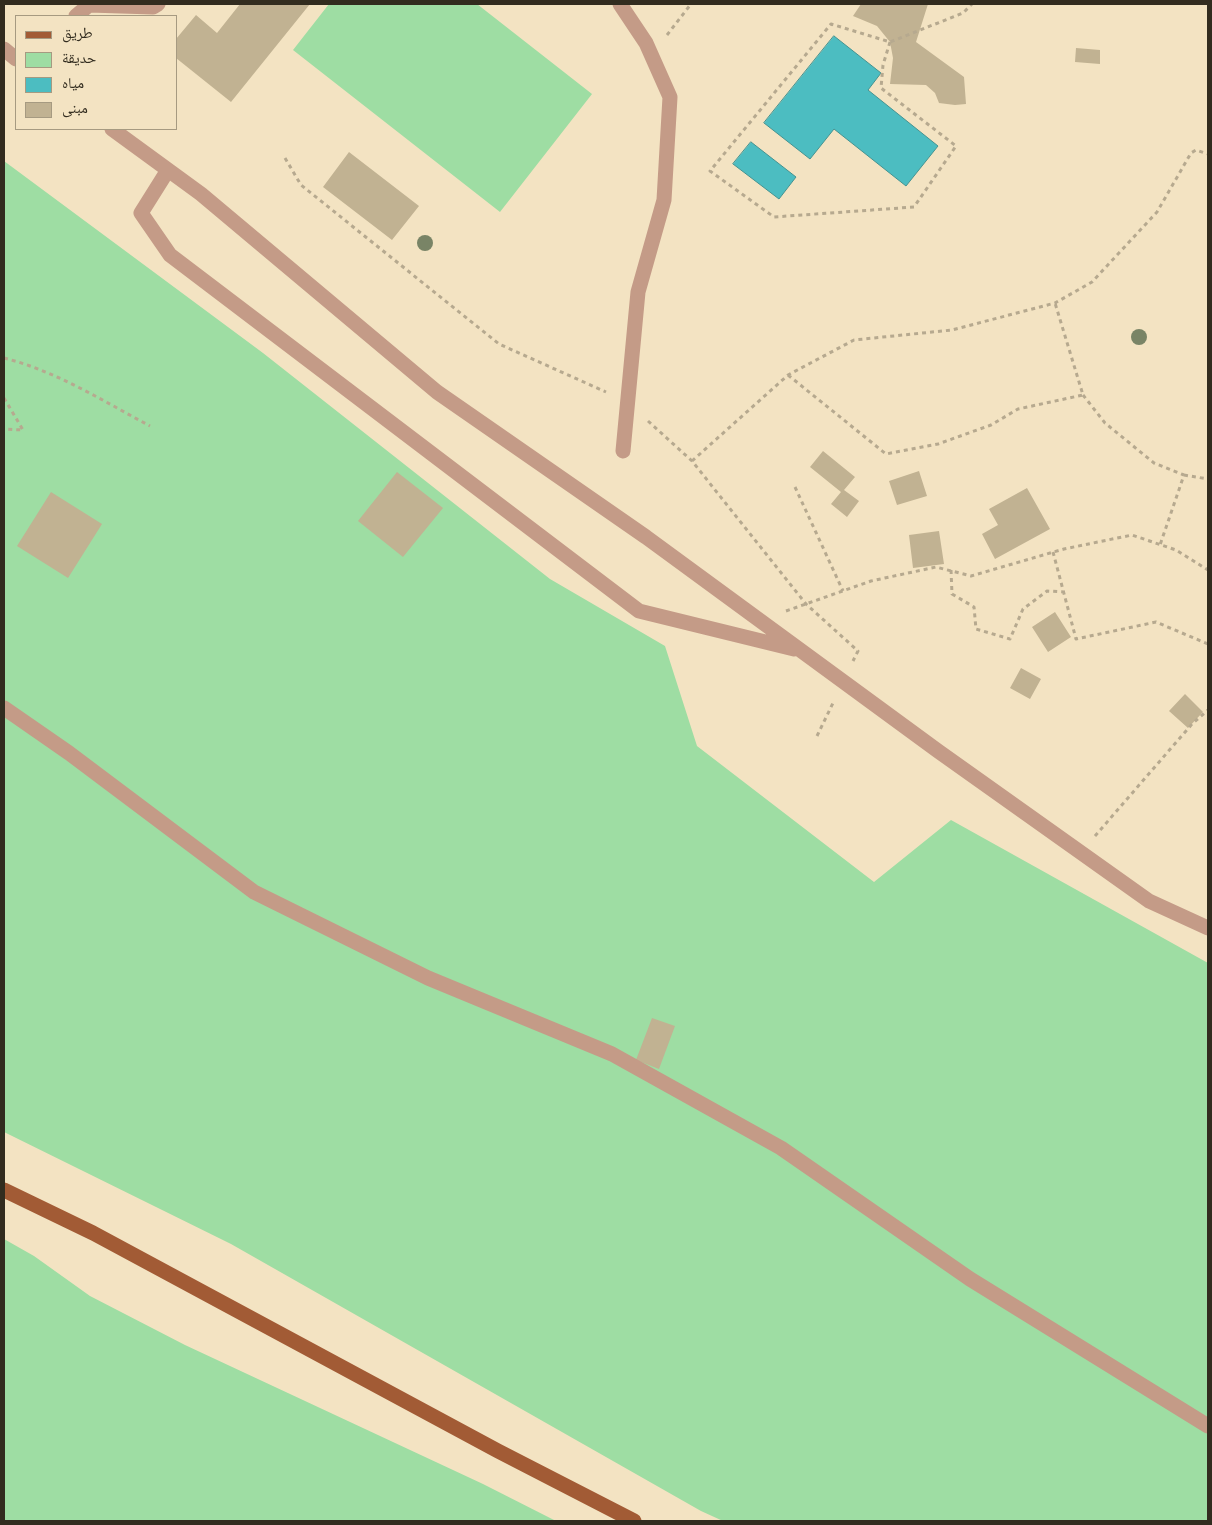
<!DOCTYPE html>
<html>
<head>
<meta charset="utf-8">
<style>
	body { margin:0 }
	#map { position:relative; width:1212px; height:1525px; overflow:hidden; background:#f3e3c2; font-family:Inter,"Noto Naskh Arabic",sans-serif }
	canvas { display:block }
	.frame { position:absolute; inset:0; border:5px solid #322c1f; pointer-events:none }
	.legend { position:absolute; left:15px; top:15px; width:162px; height:115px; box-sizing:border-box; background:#f3e3c2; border:1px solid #a69a81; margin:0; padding:6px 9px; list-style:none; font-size:15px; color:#322c1f }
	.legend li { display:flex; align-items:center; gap:10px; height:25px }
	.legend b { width:25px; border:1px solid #a69a81 }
</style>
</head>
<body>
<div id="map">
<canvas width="1212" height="1525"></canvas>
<div class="frame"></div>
<ul class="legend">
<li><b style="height:6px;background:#a25b35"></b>طريق</li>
<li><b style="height:14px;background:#9edda3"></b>حديقة</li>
<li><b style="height:14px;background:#4cbdc1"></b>مياه</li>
<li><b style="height:14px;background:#c1b292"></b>مبنى</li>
</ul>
</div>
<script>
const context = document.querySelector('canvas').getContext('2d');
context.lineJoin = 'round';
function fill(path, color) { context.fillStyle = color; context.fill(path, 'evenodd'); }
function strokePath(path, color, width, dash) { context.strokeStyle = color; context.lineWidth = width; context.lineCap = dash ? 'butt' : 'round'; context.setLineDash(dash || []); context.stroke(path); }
fill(new Path2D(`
	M329,4H477L592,94L500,212L293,50Z
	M4,161L263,353L550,579L665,646L697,746L874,882L951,820L1208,963V1521H723L701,1511L231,1244L4,1132Z
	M4,1239L34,1256L90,1296L185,1345L483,1484L556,1521H4Z`), '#9edda3');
const water = new Path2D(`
	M834,36L881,73L868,90L938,146L906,186L834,129L810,159L764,123Z
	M751,142L796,177L779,199L733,164Z`);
fill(water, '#4cbdc1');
strokePath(water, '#449290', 1);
fill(new Path2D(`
	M240,4H310L231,102L176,58V39L196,15L217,33Z
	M861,4H928L916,42L964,77L966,104L955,105L939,103L935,93L926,85L890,84L893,58L890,42L877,26L853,16Z
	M1076,48L1100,50V64L1075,62Z
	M349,152L419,206L392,240L323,187Z
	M823,451L855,477L844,490L859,501L847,517L831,504L841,492L810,467Z
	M919,471L927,496L897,505L889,481Z
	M397,472L443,508L403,557L358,521Z
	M1027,488L1050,529L995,559L982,534L998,525L989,509Z
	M51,492L102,524L68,578L17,546Z
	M939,531L944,564L913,568L909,535Z
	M1055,612L1071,637L1048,652L1032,627Z
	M1021,668L1041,679L1030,699L1010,688Z
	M1185,694L1203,712L1188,728L1169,711Z
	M652,1018L675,1026L659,1069L636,1060Z`), '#c1b292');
strokePath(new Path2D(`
	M667,35L691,4
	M890,42L883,65L881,88L956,146L914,207L774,217L710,171L831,24L890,42L963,13L972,4
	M285,158L301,185L499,344L606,392
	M4,358C56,371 103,401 150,426
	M788,375L886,454L938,444L991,425L1018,409L1083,395L1055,303
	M1083,395L1105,423L1154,463L1184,475L1160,545
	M4,398L23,430L4,429
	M648,421L692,461L806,604L858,651L853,661
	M692,461L788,375L854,340L952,330L1055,303L1092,282L1157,212L1191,153L1196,150L1208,154
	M1184,475L1208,479
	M795,487L843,591
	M1053,552L1076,639L1156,622L1208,644
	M951,570L952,594L974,607L976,629L1010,639L1023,609L1047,591L1064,592
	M786,611L871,581L936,567L971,576L1064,549L1132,535L1176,550L1208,570
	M817,736L833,703
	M1095,836L1192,724L1208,710`), '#b6a98f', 3, [4, 4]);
strokePath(new Path2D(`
	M620,4L646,43L670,97L664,200L638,292L623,451
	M76,16L89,5L153,7L158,4
	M4,49L16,59
	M112,129L201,194L437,392L646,537L938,751L1149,901L1208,928
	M168,170L141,213L170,255L639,611L794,649
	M4,708L69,753L254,892L428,978L612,1054L781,1148L970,1279L1208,1426`), '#c49b87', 15);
strokePath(new Path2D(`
	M4,1190L93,1233L498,1451L634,1521`), '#a25b35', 15);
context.fillStyle = '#798466';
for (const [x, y] of [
	[425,243],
	[1139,337]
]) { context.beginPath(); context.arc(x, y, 8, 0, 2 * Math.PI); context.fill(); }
</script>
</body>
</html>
